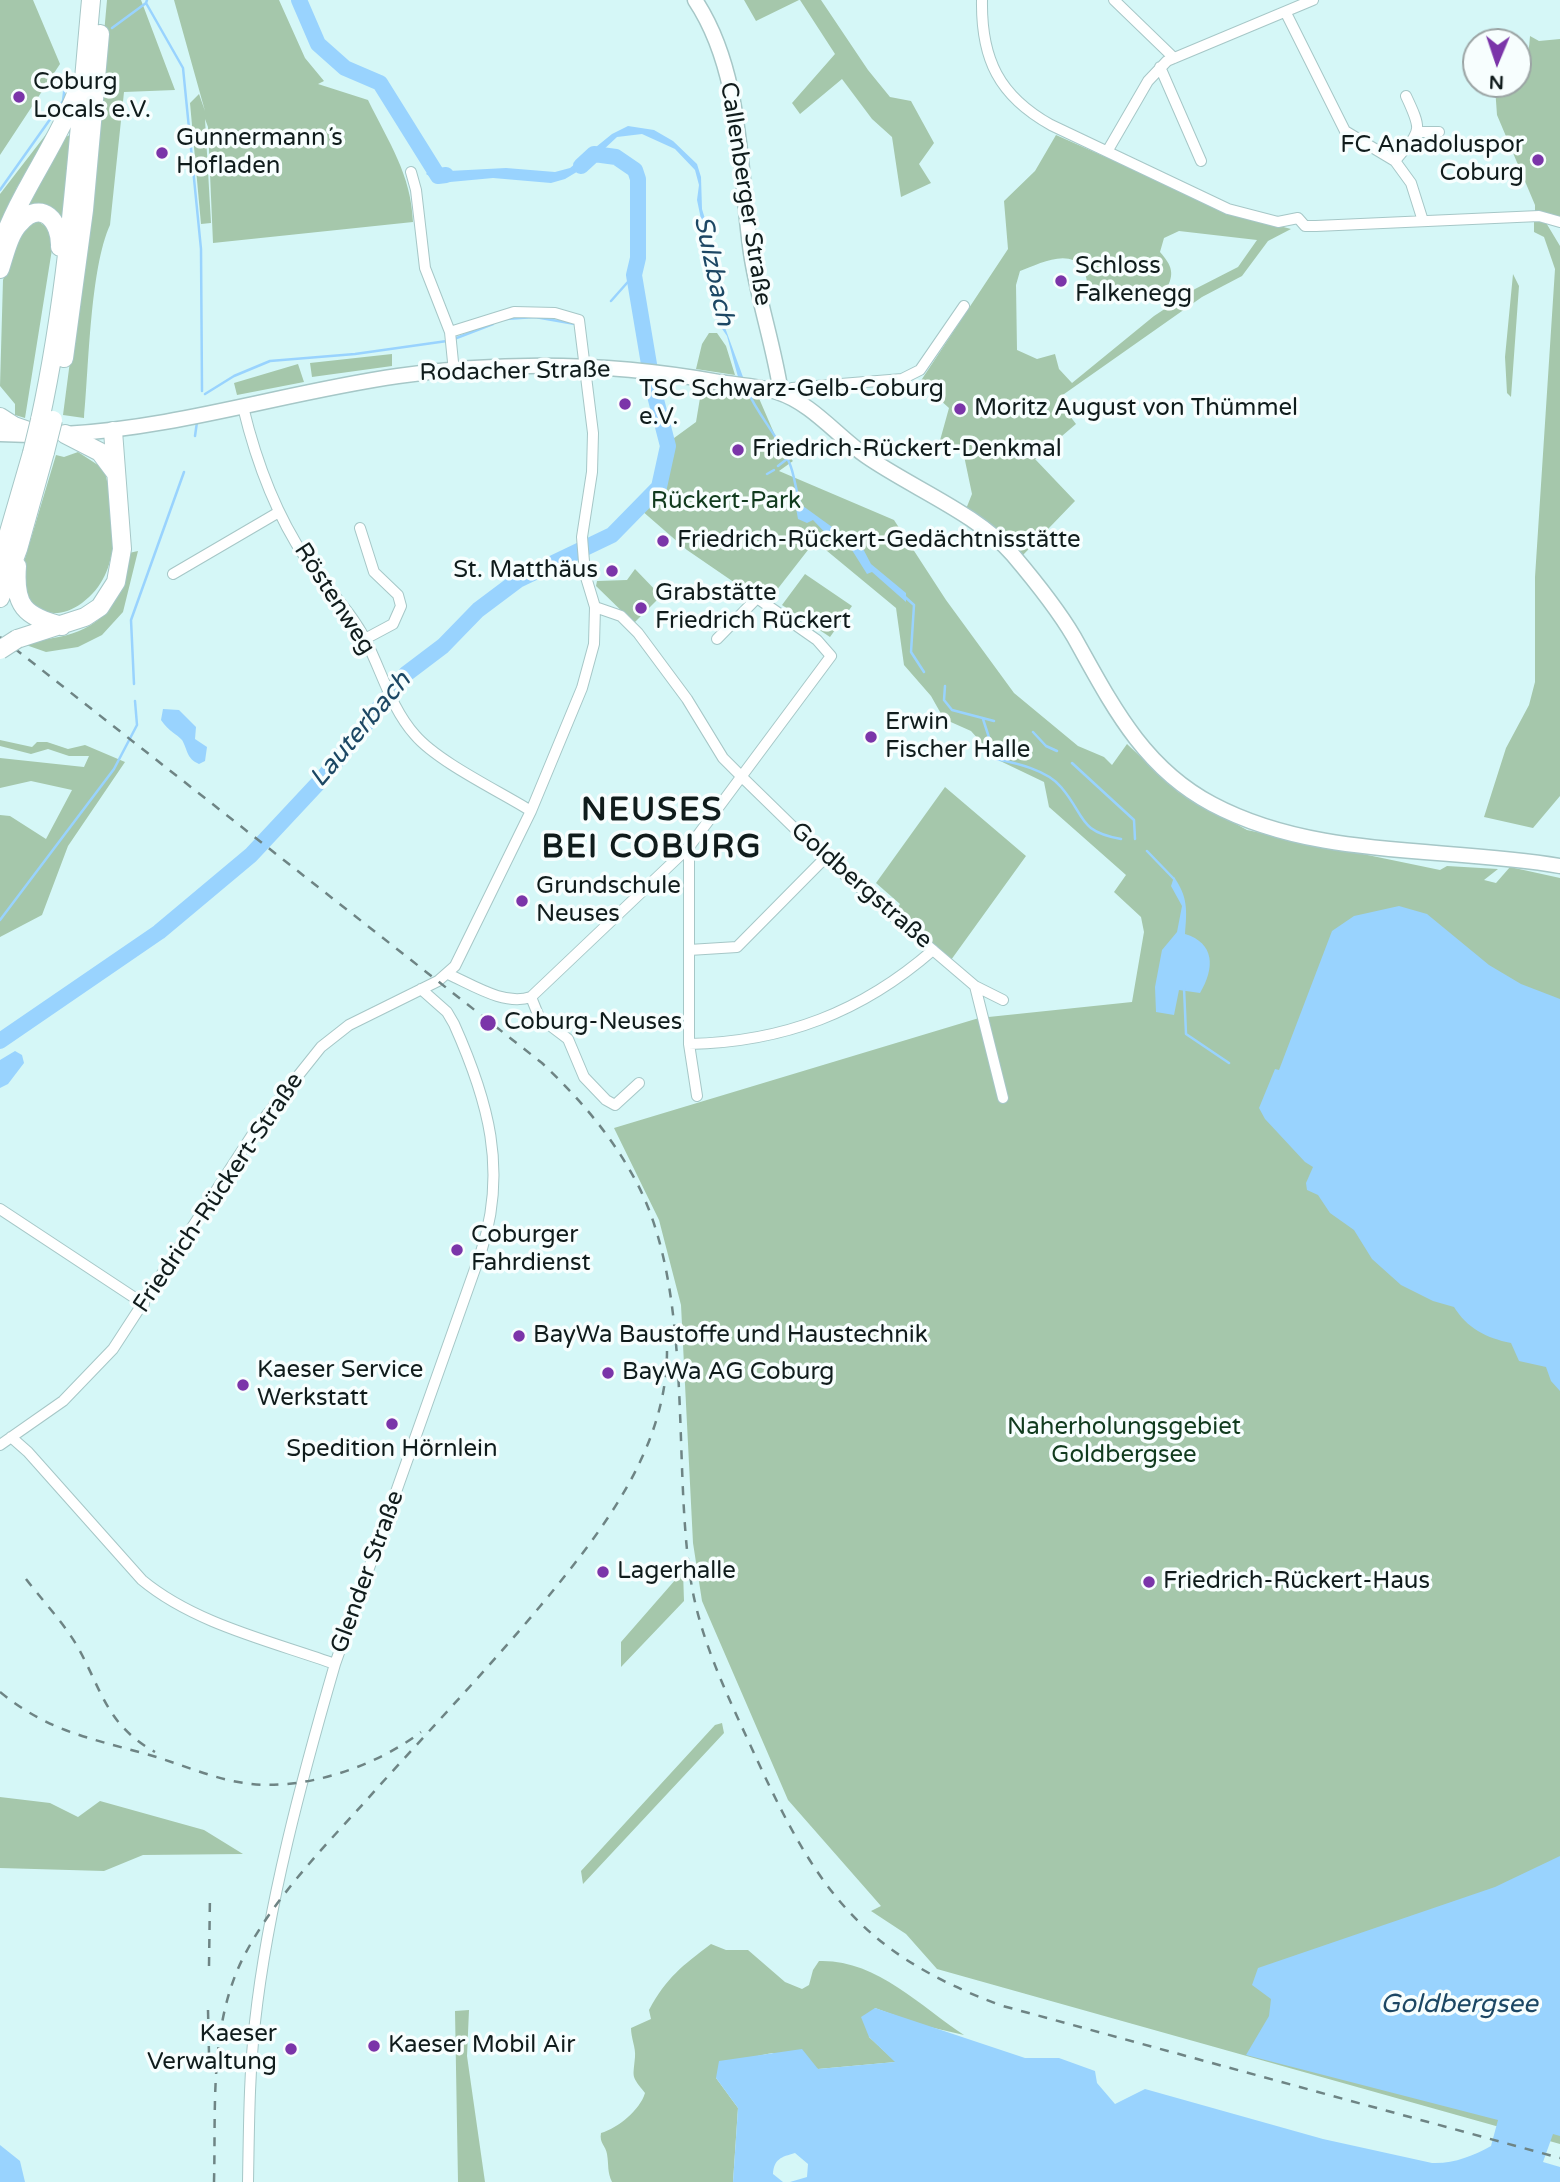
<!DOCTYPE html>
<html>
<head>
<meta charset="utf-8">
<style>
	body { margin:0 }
	#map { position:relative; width:1560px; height:2182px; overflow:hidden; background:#d5f7f7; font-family:"Varela Round",sans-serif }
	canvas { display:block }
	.north { position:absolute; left:1462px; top:28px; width:70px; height:70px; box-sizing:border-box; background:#f7fefe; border:2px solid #9ba4a4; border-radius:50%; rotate:182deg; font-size:19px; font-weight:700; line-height:28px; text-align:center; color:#101c1c }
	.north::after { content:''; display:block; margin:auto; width:24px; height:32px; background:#7b35a9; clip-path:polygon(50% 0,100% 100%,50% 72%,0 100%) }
</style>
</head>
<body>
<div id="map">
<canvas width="1560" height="2182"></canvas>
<div class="north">N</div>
</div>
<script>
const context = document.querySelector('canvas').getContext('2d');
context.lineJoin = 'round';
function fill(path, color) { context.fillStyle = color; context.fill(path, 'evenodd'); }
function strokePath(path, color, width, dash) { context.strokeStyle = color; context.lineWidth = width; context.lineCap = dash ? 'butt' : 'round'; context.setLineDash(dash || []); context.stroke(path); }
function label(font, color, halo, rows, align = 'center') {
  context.font = font + ' "Varela Round",sans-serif'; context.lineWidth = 7; context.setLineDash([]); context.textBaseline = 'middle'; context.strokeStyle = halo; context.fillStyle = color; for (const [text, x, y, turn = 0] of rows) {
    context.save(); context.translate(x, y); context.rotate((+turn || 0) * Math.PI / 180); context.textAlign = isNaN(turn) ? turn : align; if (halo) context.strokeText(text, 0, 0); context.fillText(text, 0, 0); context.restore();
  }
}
fill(new Path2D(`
	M0,0H33L60,64L0,155Z
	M107,0H141L175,90L124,92L110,225C90,269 89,367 84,418L63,415L85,246Z
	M174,0H279L305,58L324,81L318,84L368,100C389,143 411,174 413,222L213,243L208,127L205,119L211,223L201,224L190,103L199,94L205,111Z
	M744,0H799L756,21Z
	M800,0H821L868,70L890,97L911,101L934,143L919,164L931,183L901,197L892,137L872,119L842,79L800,114L792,103L835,54Z
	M1530,36L1539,41L1560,39V218L1535,212V205L1497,115L1495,87L1505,95C1521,81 1529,59 1530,36Z
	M54,124L49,139L17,187L0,229V194Z
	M75,132L64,219L26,207L66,137Z
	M1056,135L1234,214L1291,229L1268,241L1242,276L1202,297L1057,399L1076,424L1035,459L1075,501L1023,555L995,529L966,509L972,494L963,451L939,444L949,408L920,382L1008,249L1004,201L1035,171ZM1179,231L1257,240L1238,267L1195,289L1154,316L1072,383L1059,369L1055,354L1037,359L1017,350L1016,285L1020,271C1038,265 1069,247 1083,269C1087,276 1088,289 1090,297L1131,301L1166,290C1175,273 1172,266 1160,252L1164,238Z
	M1534,220L1545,221L1560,246V796L1533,828L1484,817L1506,748L1529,705L1535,682V577L1555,269L1544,237L1534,232Z
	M38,221L49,229L53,243L25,418L15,415V404L0,386L3,280L20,227Z
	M1513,274L1519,286L1511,397L1507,393L1505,357Z
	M709,333H717L726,346L735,375L696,369L702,344Z
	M392,354V366L312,377L310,363Z
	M298,364L304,382L237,395L234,383Z
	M702,386L758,396L780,447L793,461L779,471L894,520L946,600L1014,693L1078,746L1104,757L1112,765L1127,744L1178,792L1247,830L1440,870L1447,866L1498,869L1484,880L1496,883L1510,867L1560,878V2144L937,1969L906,1934L871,1911L881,1906L788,1800L702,1601L693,1543L681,1305L659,1220L614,1128L979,1018L1132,1002L1144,932L1141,917L1114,892L1126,875L1049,807L1044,782L996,759L971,731L944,719L931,696L904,665L896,608L815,541L769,600L757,598L687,550L641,510L665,485L670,441L696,422Z
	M78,452L104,469C116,514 124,573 82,603C61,618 44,615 23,602V565L56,455L64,457Z
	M138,551L123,612L102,635L78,647L46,652L26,645C44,638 63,638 79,631C112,618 127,586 129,553Z
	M635,569L661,596L634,623L596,586L597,581L627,580Z
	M805,574L852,606L830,637L782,605Z
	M0,740L32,747L37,742H47L68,749L85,745L125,762L68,846L42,915L0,937V815L10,816L46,839L72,790L31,781L0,788V758L84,767L89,756H69L48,749L31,754L0,746Z
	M945,787L1026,856L951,960L896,910L900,904L876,883Z
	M683,1571L684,1601L621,1667V1642Z
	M722,1723L724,1733L583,1884L581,1871L715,1725Z
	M0,1797L50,1803L78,1817L100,1801L204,1830L243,1854L143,1855L104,1871L0,1868Z
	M711,1944L726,1950H748L785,1982L802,1989L809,1985L813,1970L819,1961C876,1959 920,2006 964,2035L921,2025L875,2008L869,2037L896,2062L818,2069L772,2053L748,2058L716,2078L738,2108L733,2182H612C607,2171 609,2166 607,2154C606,2146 599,2143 601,2133C618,2128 640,2110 645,2093C631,2075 633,2079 635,2057C636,2048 631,2038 631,2028L651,2019L649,2010C667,1977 682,1966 711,1944Z
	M469,2010L467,2056L485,2182H458L455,2011Z`), '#a5c7ab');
fill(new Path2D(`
	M628,126L654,130L673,141L697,164L701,177L702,209L708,229L707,253L719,311L743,377H738L727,336L716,320L705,273V238L697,200L699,185L695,170L675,149L642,134L617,137L585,167L565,179L551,183L493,178L450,182L438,181L426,174L434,165L449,171L506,168L555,172L570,168L612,134Z
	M803,506L832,527L860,543L871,564L906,593V602L872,572L867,574L850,547L835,543L813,520L807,523L798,519L796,508Z
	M163,709L179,710L196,727L195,739L207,747L205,761L199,764C186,758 188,750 182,740C177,734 169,732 161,720Z
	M1174,877C1188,897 1187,910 1185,934C1215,943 1215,968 1200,993L1179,990L1174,1015L1156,1012L1155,987L1162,950L1177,932L1182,906L1171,886Z
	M1399,906L1427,914L1489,965L1521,984L1560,999V1391L1551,1381L1546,1367L1519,1361L1511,1343C1486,1338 1467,1328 1454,1307L1433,1301L1401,1285L1372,1259L1354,1230L1330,1213L1318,1195L1307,1190L1306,1183L1313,1167L1305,1162L1265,1119L1259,1108L1275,1069L1279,1070L1332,931L1354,916Z
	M15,1051L22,1055L24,1063L8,1084L0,1088V1060Z
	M1560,1856V2136L1553,2134L1543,2162L1560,2167V2182H790L807,2177L808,2164L795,2153C781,2157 774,2159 773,2174L783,2182H733L738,2108L716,2078L719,2061L802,2049L818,2069L895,2062L869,2037L861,2017L875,2008L1025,2058H1059L1095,2071L1097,2083L1115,2104L1145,2089L1323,2139L1432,2163C1453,2164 1473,2156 1491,2146L1498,2120L1246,2055L1269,2016L1271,1999L1252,1985L1258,1968L1495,1887Z
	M0,2145L20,2161L25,2182H0Z`), '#99d3fe');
strokePath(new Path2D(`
	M147,0L146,3L183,68L201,249L202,391
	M112,28L146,3
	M0,190L63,101L66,77
	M611,301L634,275
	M506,319L535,317L575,324
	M454,339L493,324
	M747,390C758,415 778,436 789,462C796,477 795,495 803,509
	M205,394L234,376L270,361L355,354L447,341
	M195,436L197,422
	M778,466L787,459
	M767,474L774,470
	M904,596L914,605L911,652L924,672
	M134,684L131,620L184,472
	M945,686L944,700L952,710L994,721
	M983,719L996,759C1016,763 1047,770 1061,787C1086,816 1077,831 1121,839
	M1033,732L1046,746L1057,751
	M1072,763L1134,820L1135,839
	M1147,851L1174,879
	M0,920L114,769L137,725L135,701
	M1184,988L1186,1034L1229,1063`), '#99d3fe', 2.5);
strokePath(new Path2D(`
	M299,0L318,44L345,68L380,83L438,176L446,175
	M0,1041L159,932L251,855L322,779L406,674L443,646L478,610L518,580L612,535L659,487L668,446L653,388L634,275L638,258V179L635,170L616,157L594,154L581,166`), '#99d3fe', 16);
const street = new Path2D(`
	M982,0C981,59 999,96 1051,125L1228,209L1278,222L1298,218L1305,226H1316L1539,216L1560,222
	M1114,0L1174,58
	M1286,13L1345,131L1395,161L1411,183L1423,221
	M1160,67L1201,161
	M1418,132H1439
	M1108,150L1148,81L1167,61L1313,0
	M1395,161C1420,130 1424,134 1406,96
	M411,172L416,190L425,268L450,332L454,372
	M781,393L792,388L902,379L920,370L964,306
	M243,407C256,461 275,513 306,559C325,586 351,611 366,641C382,672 391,708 415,735C438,762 499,791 531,811
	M360,528L374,572L398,595L401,606L393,624L365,639
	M173,574L279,512
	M595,607L621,616L638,633L687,699L723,758L742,777L825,858L975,986L1003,1000
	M689,847V1044L697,1096
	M689,950L737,947L825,858
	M448,974C473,985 504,1006 531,997L689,847L831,656L817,640L757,598L717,639
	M975,986L1003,1098
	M531,997L539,1017L568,1039L584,1077L606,1100L615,1105L639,1083
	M689,1044C784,1042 862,1012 933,950
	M0,1209L144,1304
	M11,1437L28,1452L142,1580C195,1624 271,1641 335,1664
	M0,1445L63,1401L113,1349L258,1126L321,1047L349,1025L438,981L455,966L531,811L582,688L594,644L595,607L585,574L582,537L592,472L593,433L579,320L555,313L514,312L450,332
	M248,2182C249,2129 249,2075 255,2022C268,1904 302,1778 335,1664L481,1252C508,1170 488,1100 454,1024L447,1012L421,989`);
const secondary = new Path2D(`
	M695,0C743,72 739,170 751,253C758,300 774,346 781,393
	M0,434L30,435
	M64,434C178,428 286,392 398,376C503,361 614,363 719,382C738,385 759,386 777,392C812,403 837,436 866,456C912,488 978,514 1013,555C1035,581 1057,608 1074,637C1111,703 1142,767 1212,804C1317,860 1445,846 1560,866`);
const highway = new Path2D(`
	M0,249C18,194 55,148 76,94
	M0,269C5,254 9,234 20,223C42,198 61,222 60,247
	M64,358L84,210L100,34
	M0,417L14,426L40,435
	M40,420C70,283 78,140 91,0
	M65,434L100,452L115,472
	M0,563L32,453
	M17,566C14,606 24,616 62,626
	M0,598L18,549L45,452
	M17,639L85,617L100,607L116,582L122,549L113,431`);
strokePath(street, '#a6c7c7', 12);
strokePath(secondary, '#a6c7c7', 17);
strokePath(highway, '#a6c7c7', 20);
strokePath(street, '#fff', 10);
strokePath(secondary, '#fff', 14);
strokePath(highway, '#fff', 18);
strokePath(new Path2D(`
	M0,637L542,1063C580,1099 613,1137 638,1185C693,1293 673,1455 690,1575C698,1633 723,1686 747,1738C811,1878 851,1951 1003,2006L1560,2158
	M26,1579C42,1600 62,1621 76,1644C102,1689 105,1724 155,1752
	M0,1692C48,1731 89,1738 146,1754C179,1763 210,1778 244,1783C302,1792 375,1767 421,1732
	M209,1966L210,1894
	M208,2010L209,2054
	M214,2182C216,2108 209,2026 243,1958C272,1901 320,1851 363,1804C429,1730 498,1659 560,1582C613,1516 667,1440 667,1351`), '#6e8484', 2.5, [9, 9]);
const highwayBridge = new Path2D(`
	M45,452L53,420
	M32,453L40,420
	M0,650L17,639`);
strokePath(highwayBridge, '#a6c7c7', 20, []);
strokePath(highwayBridge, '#fff', 18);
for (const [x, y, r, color] of [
	[19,97,7,"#7b35a9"],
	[162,153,7,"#7b35a9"],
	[1538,160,7,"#7b35a9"],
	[1061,281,7,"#7b35a9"],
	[625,404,7,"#7b35a9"],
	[960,409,7,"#7b35a9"],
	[738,450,7,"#7b35a9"],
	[663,541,7,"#7b35a9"],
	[612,571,7,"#7b35a9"],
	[641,608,7,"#7b35a9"],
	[871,737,7,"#7b35a9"],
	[522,901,7,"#7b35a9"],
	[488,1023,9,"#7b35a9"],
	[457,1250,7,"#7b35a9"],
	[519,1336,7,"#7b35a9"],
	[608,1373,7,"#7b35a9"],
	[243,1385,7,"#7b35a9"],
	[392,1424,7,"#7b35a9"],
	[603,1572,7,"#7b35a9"],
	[1149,1582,7,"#7b35a9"],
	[374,2046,7,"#7b35a9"],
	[291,2049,7,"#7b35a9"]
]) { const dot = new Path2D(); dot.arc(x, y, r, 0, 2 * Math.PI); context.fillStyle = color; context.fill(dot); strokePath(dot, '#f7fefe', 2.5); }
label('24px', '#101c1c', '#f7fefe', [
	["Coburg",33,83],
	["Locals e.V.",33,111],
	["Gunnermann´s",176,139],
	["Hofladen",176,167],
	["FC Anadoluspor",1524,146,"right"],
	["Coburg",1524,174,"right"],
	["Schloss",1075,267],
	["Falkenegg",1075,295],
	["TSC Schwarz-Gelb-Coburg",639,390],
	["e.V.",639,418],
	["Moritz August von Thümmel",974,409],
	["Friedrich-Rückert-Denkmal",752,450],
	["Friedrich-Rückert-Gedächtnisstätte",677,541],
	["St. Matthäus",598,571,"right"],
	["Grabstätte",655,594],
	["Friedrich Rückert",655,622],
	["Erwin",885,723],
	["Fischer Halle",885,751],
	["Grundschule",536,887],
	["Neuses",536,915],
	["Coburg-Neuses",504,1023],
	["Coburger",471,1236],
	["Fahrdienst",471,1264],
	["BayWa Baustoffe und Haustechnik",533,1336],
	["Kaeser Service",257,1371],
	["Werkstatt",257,1399],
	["BayWa AG Coburg",622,1373],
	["Spedition Hörnlein",392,1450,"center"],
	["Lagerhalle",617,1572],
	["Friedrich-Rückert-Haus",1163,1582],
	["Kaeser",277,2035,"right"],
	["Verwaltung",277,2063,"right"],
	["Kaeser Mobil Air",388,2046]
], 'left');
label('24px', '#101c1c', '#f7fefe', [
	["Callenberger Straße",745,194,81],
	["Rodacher Straße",515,372,-1],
	["Röstenweg",334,599,57],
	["Goldbergstraße",861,886,41],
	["Friedrich-Rückert-Straße",219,1193,-56],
	["Glender Straße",368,1572,-70]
]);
label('24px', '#113b1e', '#f7fefe', [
	["Rückert-Park",726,502],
	["Naherholungsgebiet",1124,1428],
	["Goldbergsee",1124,1456]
]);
label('italic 26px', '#1c4764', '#f7fefe', [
	["Sulzbach",713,271,78],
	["Lauterbach",361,730,-50],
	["Goldbergsee",1459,2005]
]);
context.letterSpacing = '2px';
label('bold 32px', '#101c1c', '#f7fefe', [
	["NEUSES",652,812],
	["BEI COBURG",652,849]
]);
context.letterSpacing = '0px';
</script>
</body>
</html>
